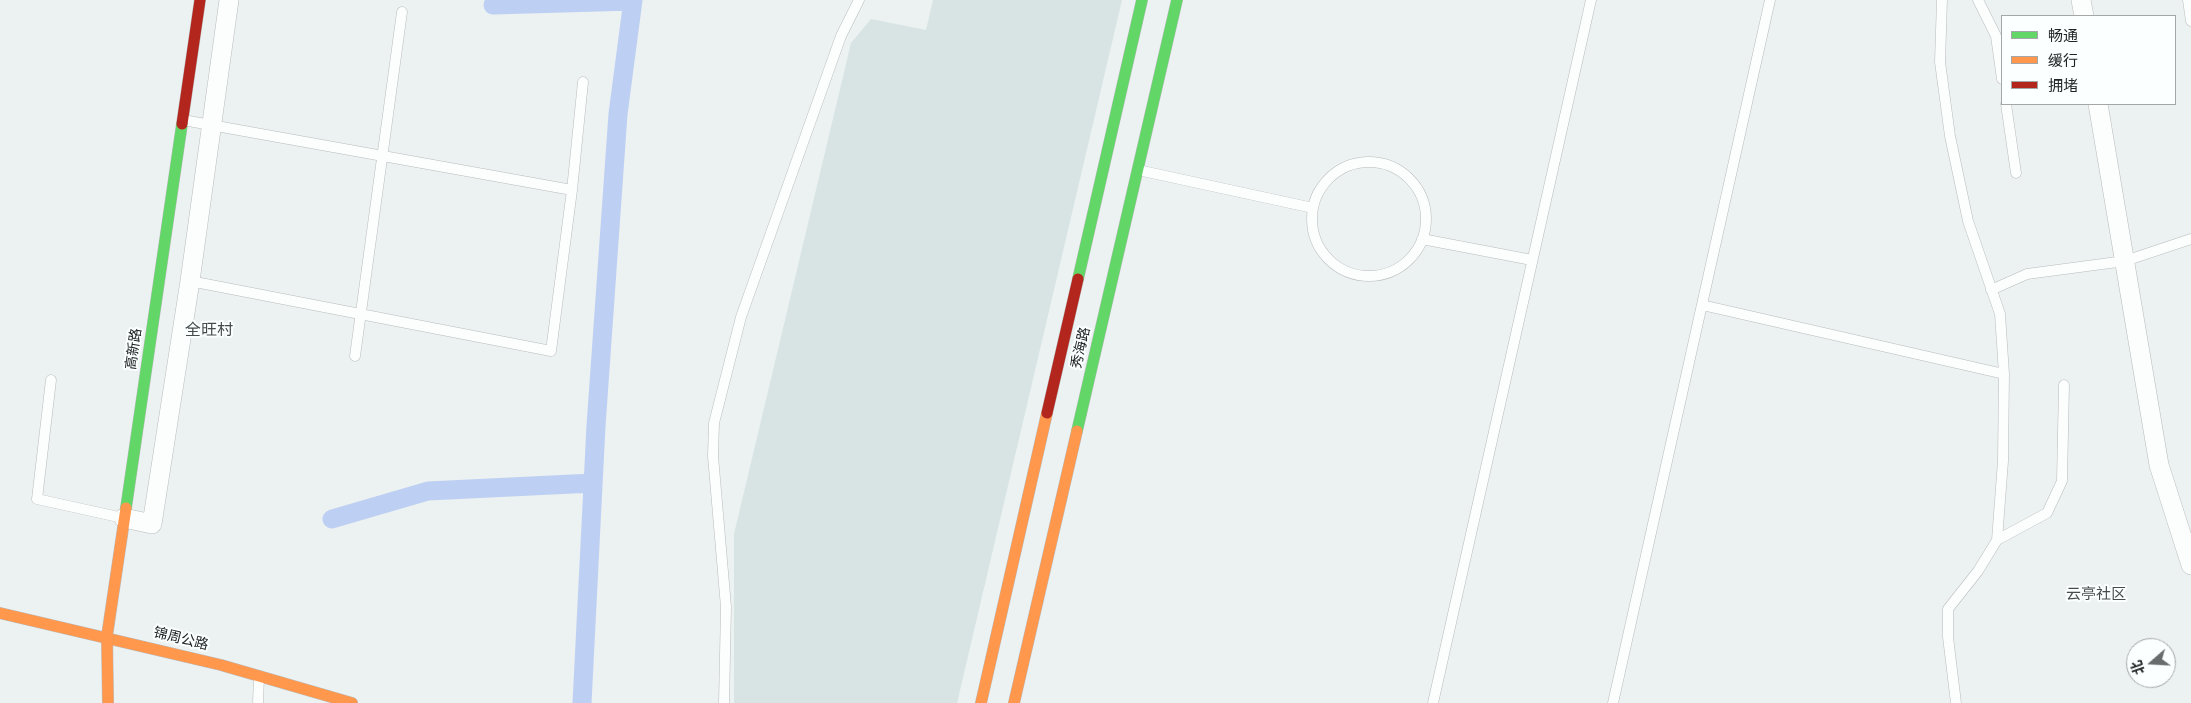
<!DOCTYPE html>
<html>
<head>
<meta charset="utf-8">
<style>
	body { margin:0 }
	#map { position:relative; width:2191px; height:703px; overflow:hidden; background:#ecf1f1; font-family:"IBM Plex Sans","Noto Sans SC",sans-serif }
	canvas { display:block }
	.legend { position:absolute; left:2001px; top:15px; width:175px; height:90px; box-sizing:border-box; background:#fbffff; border:1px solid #a4a7a7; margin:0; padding:6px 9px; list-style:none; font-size:15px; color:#222424 }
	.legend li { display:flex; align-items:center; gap:10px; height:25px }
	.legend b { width:25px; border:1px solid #a4a7a7 }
	.north { position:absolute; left:2126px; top:638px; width:50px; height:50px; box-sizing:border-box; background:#fbffff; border:1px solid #a4a7a7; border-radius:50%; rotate:251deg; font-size:14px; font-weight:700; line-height:20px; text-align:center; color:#222424 }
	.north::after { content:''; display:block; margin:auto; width:18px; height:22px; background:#696c6c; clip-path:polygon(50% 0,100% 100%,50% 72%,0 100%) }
</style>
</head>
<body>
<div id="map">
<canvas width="2191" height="703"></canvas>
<ul class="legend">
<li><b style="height:6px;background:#63d668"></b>畅通</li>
<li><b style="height:6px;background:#ff974d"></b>缓行</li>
<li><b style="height:6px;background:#b3261e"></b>拥堵</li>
</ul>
<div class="north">北</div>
</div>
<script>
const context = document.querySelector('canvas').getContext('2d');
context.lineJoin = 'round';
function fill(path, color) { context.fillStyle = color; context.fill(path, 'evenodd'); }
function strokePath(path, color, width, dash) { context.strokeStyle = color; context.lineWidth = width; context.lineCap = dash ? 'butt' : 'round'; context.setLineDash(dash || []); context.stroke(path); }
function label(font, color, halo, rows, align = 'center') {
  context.font = font + ' "IBM Plex Sans","Noto Sans SC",sans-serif'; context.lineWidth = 4; context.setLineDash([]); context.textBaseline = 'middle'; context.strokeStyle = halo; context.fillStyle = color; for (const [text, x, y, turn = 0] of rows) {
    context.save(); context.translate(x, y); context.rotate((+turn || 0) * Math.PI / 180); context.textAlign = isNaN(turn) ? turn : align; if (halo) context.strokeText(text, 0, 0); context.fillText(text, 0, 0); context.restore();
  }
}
fill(new Path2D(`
	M933,0H1122L957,703H734V534L851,43L871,19L926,30Z`), '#d8e4e4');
strokePath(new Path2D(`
	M493,5L633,1
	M332,519L428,491L593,483
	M582,703L596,426L618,114L633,0`), '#bdcff2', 19);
const lane = new Path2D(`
	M1942,0L1940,62L1950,136L1968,221L2000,314L2004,374L2003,461L1997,540L1978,571L1948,609V637L1956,703
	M1978,0L1996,36L2002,79
	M2188,0L2191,21
	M2006,104L2016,173
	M183,120L572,190
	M1312 219a57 57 0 1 1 114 0a57 57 0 1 1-114 0Z
	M1138,170L1313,208
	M1422,239L1532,260
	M190,281L551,351L572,190L583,82
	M1991,290L2027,274L2125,261L2191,239
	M1702,305L2004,374
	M355,356L402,12
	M51,380L37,499L123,518
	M1997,540L2047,513L2062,481L2064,385
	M258,703L259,676
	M724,703L726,607L713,456L714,423L741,317L841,36L859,0
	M1433,703L1591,0
	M1613,703L1770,0`);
const street = new Path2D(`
	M2081,0L2084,16
	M2098,104L2159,465L2191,565
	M124,518L152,524L190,281L229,0`);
const fast = new Path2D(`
	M1078,279L1142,0
	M1077,431L1177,0
	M126,508L182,124`);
const slow = new Path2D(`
	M0,613L221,665L352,703
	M108,703L107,636L126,508
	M981,703L1047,413
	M1014,703L1077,431`);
const jam = new Path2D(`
	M182,124L200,0
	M1047,413L1078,279`);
strokePath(lane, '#b9bcbc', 11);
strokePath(street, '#b9bcbc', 20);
strokePath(fast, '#b9bcbc', 12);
strokePath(slow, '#b9bcbc', 12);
strokePath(jam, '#b9bcbc', 12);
strokePath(lane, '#fcfdfd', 10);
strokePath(street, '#fcfdfd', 19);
strokePath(fast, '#63d668', 11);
strokePath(slow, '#ff974d', 11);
strokePath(jam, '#b3261e', 11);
label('14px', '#222424', '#fbffff', [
	["秀海路",1081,348,-77],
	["高新路",134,349,-82],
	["锦周公路",181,639,14]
]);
label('15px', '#464c4c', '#fbffff', [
	["云亭社区",2096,595]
]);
label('16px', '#464c4c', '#fbffff', [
	["全旺村",209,330]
]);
</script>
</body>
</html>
